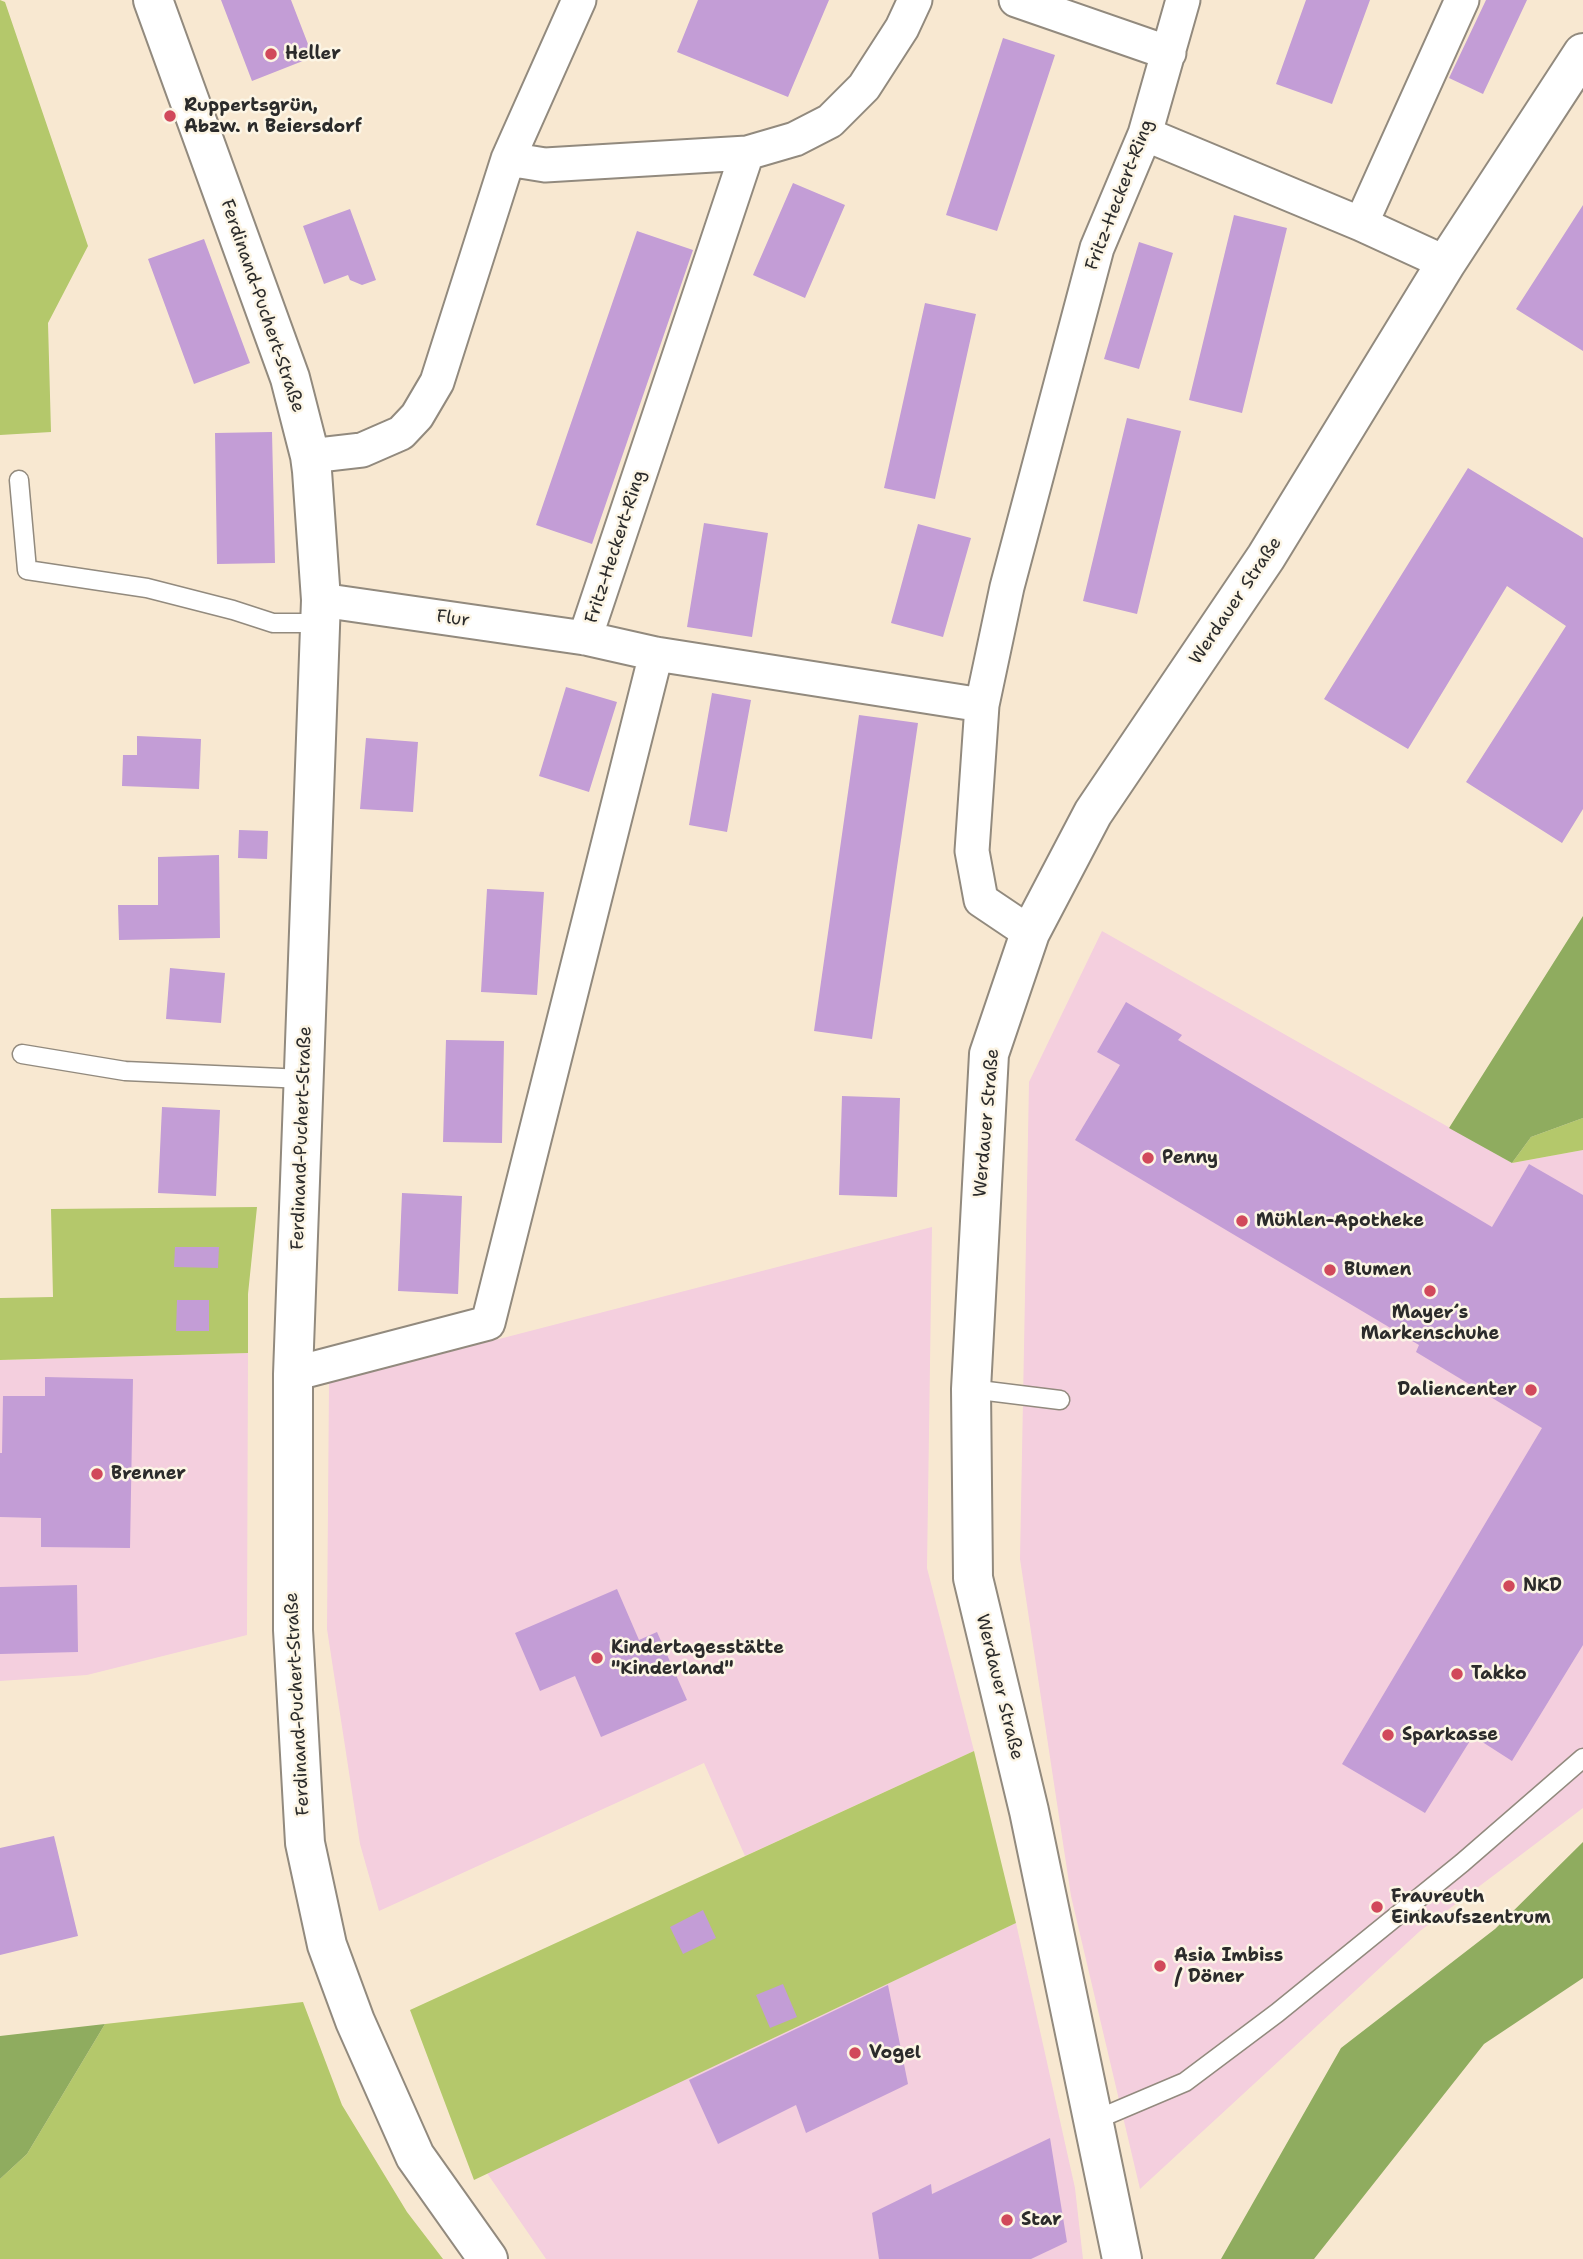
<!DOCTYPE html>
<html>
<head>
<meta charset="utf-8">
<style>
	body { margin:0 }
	canvas { display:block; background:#f8e8d1 }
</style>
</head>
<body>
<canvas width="1583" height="2259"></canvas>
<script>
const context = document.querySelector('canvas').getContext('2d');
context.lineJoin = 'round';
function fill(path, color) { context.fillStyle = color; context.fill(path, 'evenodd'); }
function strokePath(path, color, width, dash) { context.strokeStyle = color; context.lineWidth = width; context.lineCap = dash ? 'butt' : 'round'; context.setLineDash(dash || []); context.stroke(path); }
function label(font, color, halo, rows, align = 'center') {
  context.font = font + ' "Shantell Sans",sans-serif'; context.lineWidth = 5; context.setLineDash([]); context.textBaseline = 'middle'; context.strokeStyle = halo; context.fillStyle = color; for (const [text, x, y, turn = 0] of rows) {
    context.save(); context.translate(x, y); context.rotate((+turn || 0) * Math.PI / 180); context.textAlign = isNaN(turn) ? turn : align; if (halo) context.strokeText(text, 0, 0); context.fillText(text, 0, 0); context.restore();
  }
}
fill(new Path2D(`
	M1102,931L1512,1163L1583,1150V1808L1420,1931L1140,2189L1071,1896L1020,1559L1029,1082Z
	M932,1227L927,1568L974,1751L745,1856L704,1763L379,1911L360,1844L327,1629L329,1383Z
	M248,1353L247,1635L87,1675L0,1681V1360Z
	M1016,1923L1075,2188L1083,2259H546L487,2173Z`), '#f4cfde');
fill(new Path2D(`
	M0,0L5,2L88,246L48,323L51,432L0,435Z
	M1583,1118V1150L1512,1163L1531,1137Z
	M257,1207L248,1294V1353L0,1360V1298L53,1297L51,1209Z
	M974,1751L1016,1923L474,2180L410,2010Z
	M303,2002L342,2105L407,2212L443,2259H0V2179L27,2154L105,2024Z`), '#b4c86b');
fill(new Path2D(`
	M1583,916V1118L1531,1137L1512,1163L1449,1128Z
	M1583,1842V1978L1484,2044L1314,2259H1221L1341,2048L1495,1929Z
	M105,2024L27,2154L0,2179V2036Z`), '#8fac5f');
fill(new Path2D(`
	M221,0H291L313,57L252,81Z
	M698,0H829L788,97L677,52Z
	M1306,0H1370L1332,104L1276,84Z
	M1486,0H1527L1483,94L1449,78Z
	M1003,38L1055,55L997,231L946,215Z
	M793,183L845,205L805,298L753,275Z
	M1583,205V351L1516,309Z
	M350,209L376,280L362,285L350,280L348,275L324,284L303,226Z
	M1234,215L1287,228L1242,413L1189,400Z
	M637,231L693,250L592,544L536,525Z
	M204,239L250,363L194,384L148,259Z
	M1139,242L1173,253L1139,369L1104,359Z
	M925,303L976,314L935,499L884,488Z
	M1127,418L1181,431L1137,614L1083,601Z
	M272,432L275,563L217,564L215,433Z
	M1468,468L1583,538V809L1562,843L1466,782L1566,626L1507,586L1408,749L1324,699Z
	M704,523L768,533L752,637L687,627Z
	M918,524L971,538L943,637L891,623Z
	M566,687L617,702L589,792L539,776Z
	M712,693L751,700L727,832L689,825Z
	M859,715L918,723L872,1039L814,1031Z
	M137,736L201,739L199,789L122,786L123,755H137Z
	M366,738L418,742L413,812L360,809Z
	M239,830L268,831L267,859L238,858Z
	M219,855L220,938L119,940L118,905H158V857Z
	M487,889L544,892L537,995L481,992Z
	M170,968L225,973L221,1023L166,1019Z
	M1126,1002L1182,1035L1178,1040L1492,1227L1529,1164L1583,1195V1645L1512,1761L1473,1736L1425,1813L1342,1764L1542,1428L1416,1352L1419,1345L1075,1140L1120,1065L1097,1052Z
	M446,1040L504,1041L502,1143L443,1142Z
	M842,1096L900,1098L897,1197L839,1195Z
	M162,1107L220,1110L216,1196L158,1193Z
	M402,1193L462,1196L458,1294L398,1291Z
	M175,1247H219L218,1268L174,1267Z
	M177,1300H209V1331H176Z
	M45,1377L133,1379L130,1548L41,1547V1518L0,1517V1453H2L3,1396H45Z
	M77,1585L78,1652L0,1654V1587Z
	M617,1589L639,1640L657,1632L687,1700L601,1737L575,1676L540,1691L515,1633Z
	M54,1836L78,1936L0,1955V1848Z
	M703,1910L716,1938L683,1954L670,1927Z
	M783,1984L797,2017L770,2028L756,1995Z
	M888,1985L908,2084L806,2133L796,2105L718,2144L689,2080Z
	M1050,2138L1067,2242L1031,2259H879L872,2213L931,2184L932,2194Z`), '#c39dd6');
const service = new Path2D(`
	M19,480L27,570L147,588L233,610L273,623H320
	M22,1054L125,1071L304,1079
	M971,1389L1060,1400
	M1093,2121L1185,2082L1277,2013L1462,1863L1583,1758`);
const minor = new Path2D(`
	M1016,0L1169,53
	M1145,134L1361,224L1446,263
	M508,159L545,165L747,153L795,139L830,121L864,87L902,28L915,0
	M1361,224L1462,0
	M310,456L362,450L401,433L417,416L437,382L508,159L579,0
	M321,600L585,638L656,654L982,705
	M585,638L747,153
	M1030,933L981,900L972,851L982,705L1007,587L1097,248L1145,134L1183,0
	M293,1374L488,1323L656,654`);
const tertiary = new Path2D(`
	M153,0L290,378L310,456L312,471L321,600L293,1374V1630L305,1843L327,1945L355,2021L415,2156L488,2259`);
const secondary = new Path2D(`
	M1122,2259L1029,1811L973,1578L971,1389L989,1054L1030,933L1093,813L1266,557L1446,263L1583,53`);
strokePath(service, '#928a7e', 21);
strokePath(minor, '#928a7e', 37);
strokePath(tertiary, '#928a7e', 42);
strokePath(secondary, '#928a7e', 42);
strokePath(service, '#fff', 18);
strokePath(minor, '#fff', 33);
strokePath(tertiary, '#fff', 38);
strokePath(secondary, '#fff', 38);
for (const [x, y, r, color] of [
	[271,54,7,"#d1495b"],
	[170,116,7,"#d1495b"],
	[1148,1158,7,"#d1495b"],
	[1242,1221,7,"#d1495b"],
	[1330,1270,7,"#d1495b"],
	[1430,1291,7,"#d1495b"],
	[1531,1390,7,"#d1495b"],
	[97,1474,7,"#d1495b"],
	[1509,1586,7,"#d1495b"],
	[597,1658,7,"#d1495b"],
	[1457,1674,7,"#d1495b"],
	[1388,1735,7,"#d1495b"],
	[1377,1907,7,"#d1495b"],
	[1160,1966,7,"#d1495b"],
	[855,2053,7,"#d1495b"],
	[1007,2220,7,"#d1495b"]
]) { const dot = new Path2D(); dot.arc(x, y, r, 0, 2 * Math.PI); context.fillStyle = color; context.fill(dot); strokePath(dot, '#fcf5e5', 2.5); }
label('bold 18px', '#2b2b2b', '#fcf5e5', [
	["Heller",285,54],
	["Ruppertsgrün,",184,106],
	["Abzw. n Beiersdorf",184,127],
	["Penny",1162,1158],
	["Mühlen-Apotheke",1256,1221],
	["Blumen",1344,1270],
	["Mayer´s",1430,1313,"center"],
	["Markenschuhe",1430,1334,"center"],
	["Daliencenter",1517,1390,"right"],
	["Brenner",111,1474],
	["NKD",1523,1586],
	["Kindertagesstätte",611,1648],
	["\"Kinderland\"",611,1669],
	["Takko",1471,1674],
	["Sparkasse",1402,1735],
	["Fraureuth",1391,1897],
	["Einkaufszentrum",1391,1918],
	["Asia Imbiss",1174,1956],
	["/ Döner",1174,1977],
	["Vogel",869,2053],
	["Star",1021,2220]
], 'left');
label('18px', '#2b2b2b', '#fcf5e5', [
	["Fritz-Heckert-Ring",1120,195,-69],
	["Ferdinand-Puchert-Straße",262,306,71],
	["Fritz-Heckert-Ring",616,547,-72],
	["Werdauer Straße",1236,601,-56],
	["Flur",453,619,8],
	["Werdauer Straße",987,1123,-85],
	["Ferdinand-Puchert-Straße",302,1138,-88],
	["Werdauer Straße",999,1687,76],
	["Ferdinand-Puchert-Straße",298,1704,-93]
]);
</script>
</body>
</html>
